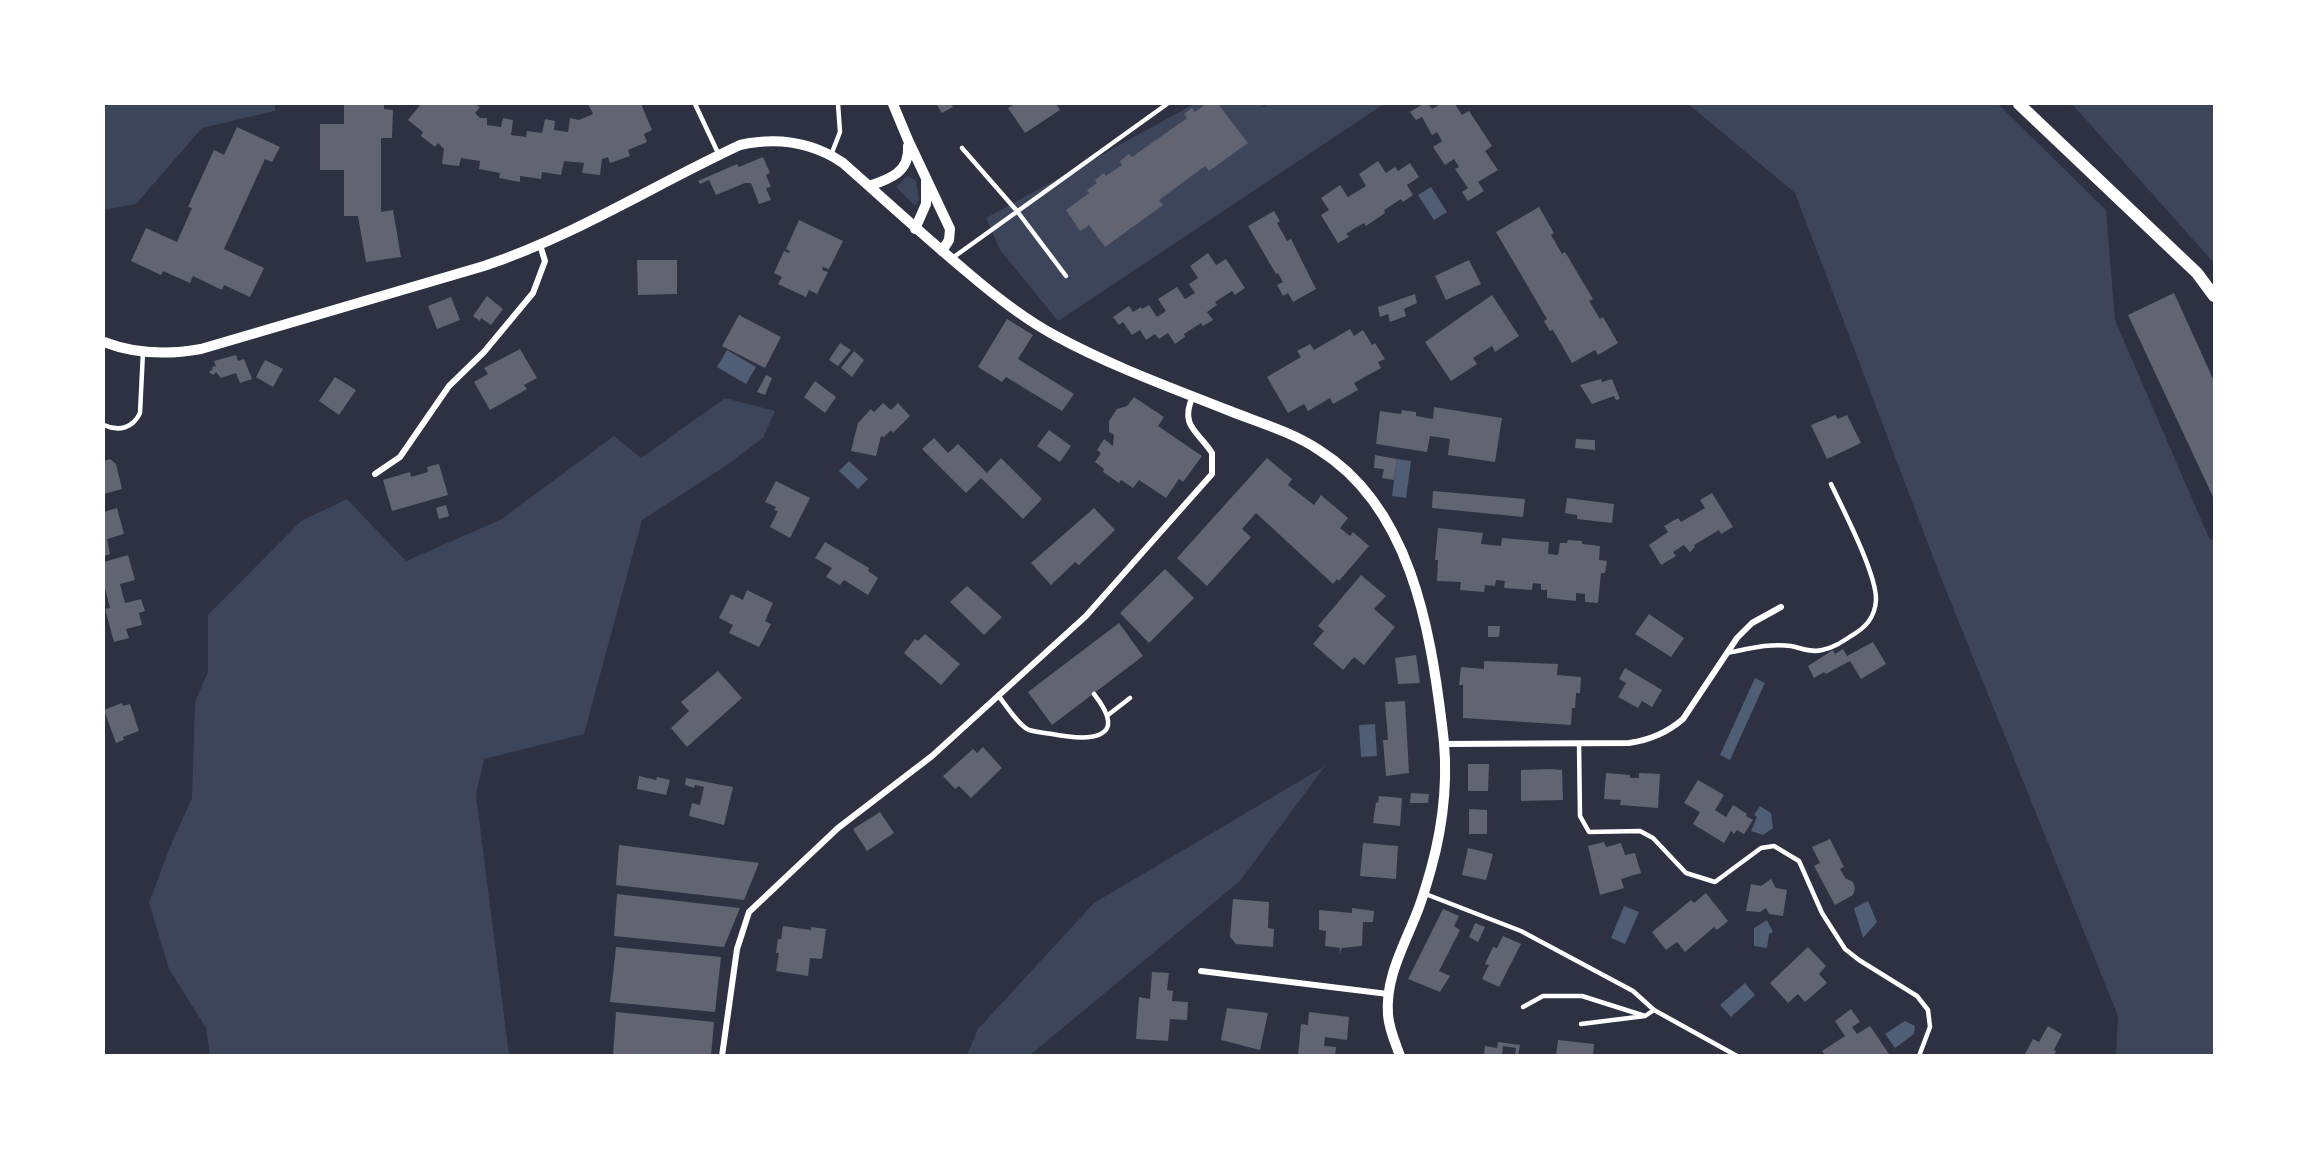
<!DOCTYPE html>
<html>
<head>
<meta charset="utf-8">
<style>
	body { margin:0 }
	#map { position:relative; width:2318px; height:1159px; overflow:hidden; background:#2d3142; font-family:"Alegreya Sans",sans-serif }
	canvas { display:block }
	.frame { position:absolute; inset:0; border:105px solid #fff; pointer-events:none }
</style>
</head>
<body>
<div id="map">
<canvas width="2318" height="1159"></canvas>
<div class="frame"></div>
</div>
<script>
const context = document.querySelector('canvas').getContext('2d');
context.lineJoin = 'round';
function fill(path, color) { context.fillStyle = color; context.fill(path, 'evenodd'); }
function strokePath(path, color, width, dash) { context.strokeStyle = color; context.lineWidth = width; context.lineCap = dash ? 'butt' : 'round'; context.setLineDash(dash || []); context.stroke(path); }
fill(new Path2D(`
	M104,104H275V111L202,128L136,204L104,210Z
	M1194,104H1261L1263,107L1270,104H1384L1058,321L1000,250L986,218Z
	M1688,104H1998L2106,210L2115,320L2209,538L2214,540V1055H2116L2118,1016L1941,578L1795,193Z
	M2072,104H2214V265V263Z
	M907,176L916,180L919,200L915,206L896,187Z
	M725,398L775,411L763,438L724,467L642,520L584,734L484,759L476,795L509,1055H210L206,1028L169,969L149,903L170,847L192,798L195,702L208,672V615L301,521L347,499L406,561L500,520L614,436L641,458Z
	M1325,766L1240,881L1030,1055H967L978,1029L1094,903Z`), '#3c4559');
fill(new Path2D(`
	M1431,187L1447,212L1434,220L1418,195Z
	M727,350L756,367L746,384L717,367Z
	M1397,459L1411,461L1406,498L1392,496Z
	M849,461L868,479L858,489L839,471Z
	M1755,678L1765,683L1730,760L1720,755Z
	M1375,724L1377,756L1361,757L1359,725Z
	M1760,806L1771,813L1773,828L1763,835L1751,831L1757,817L1754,815Z
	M1868,901L1877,922L1863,938L1854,908Z
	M1624,906L1639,912L1625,944L1611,938Z
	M1767,920L1773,932L1769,934L1767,948L1754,946V928Z
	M1745,983L1755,995L1731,1017L1720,1005Z
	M1905,1021L1915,1026L1914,1034L1895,1048L1885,1034Z`), '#4f5d75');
fill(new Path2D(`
	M344,104H384V109L393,110L392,138H381V212L393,210L401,257L366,262L358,216H344V170H320V124H344Z
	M421,104H475L480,107L475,113L480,118H487V125L501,127L503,118L513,120L511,135L526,137L527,131L542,133L545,119L555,121L554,130L568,132L570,118L579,120L593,114L588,104H641L652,130L644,134L647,142L628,150L630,156L610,163L608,157L602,159L600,175L582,173L584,163L564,161L561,175L542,172L541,179L520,176V182L499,178L500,173L479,169L480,161L461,158L459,166L442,164L444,149L438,143L435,147L421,136L423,132L408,120Z
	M936,104H951L953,107L942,113Z
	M1015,104H1056L1060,110L1025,133L1008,108Z
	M1206,104H1218L1248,143L1209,171L1205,166L1159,200L1163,205L1105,247L1089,225L1080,231L1066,210L1089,193L1087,190L1097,183L1095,180L1104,173L1106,176L1122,165L1120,161L1129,154L1132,157L1187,118L1184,114L1192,108L1195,112Z
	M1423,104H1428L1432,109L1441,104H1455L1462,115L1469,111L1492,146L1485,151L1498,170L1478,182L1484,191L1468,201L1462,192L1468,188L1455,169L1459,167L1454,159L1445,165L1433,147L1442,141L1437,132L1432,135L1422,117L1416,120L1410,112Z
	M237,127L280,147L272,162L265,159L224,249L264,268L250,297L224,285L222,290L193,276L190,283L163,271L161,275L131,261L146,228L177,242L192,208L188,207L214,150L224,155Z
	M763,157L770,173L766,175L771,187L766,188L771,200L759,204L751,183H745L716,195L709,180L700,184L698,181L737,164L739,167Z
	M1378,161L1386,173L1395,167L1398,171L1410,163L1419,177L1407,185L1413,195L1403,202L1401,199L1392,205L1384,210L1385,213L1366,226L1364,223L1355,228L1346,234L1349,237L1338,243L1321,215L1329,210L1321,198L1340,185L1348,197L1366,186L1359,174Z
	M1539,207L1554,233L1551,235L1562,254L1565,252L1593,299L1589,301L1600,319L1603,317L1618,343L1598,355L1595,350L1572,363L1553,330L1550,331L1544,321L1547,319L1496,232Z
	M1274,211L1280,221L1277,223L1287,241L1291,239L1316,289L1293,302L1288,293L1283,296L1277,285L1283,282L1278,273L1276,274L1248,226Z
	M799,220L843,241L829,269L823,267L822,270L828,272L817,294L809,290L806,297L778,284L782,277L774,273L784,251L789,253L790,251L786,249Z
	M1208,253L1216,265L1226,259L1245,288L1235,295L1232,291L1215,302L1217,305L1207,312L1213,320L1203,326L1201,323L1184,334L1185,337L1175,344L1168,333L1159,339L1155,334L1146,340L1140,330L1132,335L1123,322L1119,325L1113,317L1129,306L1133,312L1141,307L1142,309L1149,305L1157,317L1166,311L1158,299L1177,287L1185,299L1195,293L1189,284L1198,278L1190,266Z
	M637,260H677V294L638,295Z
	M1469,260L1481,284L1446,300L1435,276Z
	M2174,293L2214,381V499L2128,315Z
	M1415,294L1417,303L1404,309L1406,316L1390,322L1388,314L1380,317L1378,307Z
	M1492,295L1519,336L1495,352L1492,346L1473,358L1477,364L1451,381L1425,342Z
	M487,296L503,309L491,325L481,318L480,321L473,316Z
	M451,297L460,320L437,329L428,306Z
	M739,315L781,337L765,368L722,346Z
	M1007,319L1033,335L1018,359L1074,394L1062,411L1006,377L1002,382L978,367Z
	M1350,329L1354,336L1363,330L1372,345L1375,343L1385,359L1378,362L1381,368L1354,383L1358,390L1333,404L1330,398L1308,411L1304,404L1288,413L1267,377L1301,357L1297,351L1310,344L1314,350Z
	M840,343L851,350L838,366L829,360Z
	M520,349L537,378L524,385L527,389L490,410L474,382L488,374L484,368Z
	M854,351L864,360L852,377L841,368Z
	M236,355L238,361L244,359L252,379L240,383L236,373L221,378L216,372L213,375L209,372L213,369L212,367L216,366L214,361Z
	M265,360L283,369L273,387L256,377Z
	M766,375L772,378L765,395L757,392Z
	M335,377L356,390L339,415L319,401Z
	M1601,379L1602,382L1612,379L1620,399L1616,400L1614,396L1592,404L1580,385Z
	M815,381L836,397L825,413L804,397Z
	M1134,397L1164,417L1158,426L1202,456L1183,482L1179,479L1166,498L1139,480L1133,488L1121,480L1119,483L1103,472L1104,469L1095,462L1101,453L1097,450L1104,439L1113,446L1114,435L1109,432V421L1117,409L1127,406Z
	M883,403L891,410L898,403L910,416L893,433L891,430L884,437L881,436L876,456L851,451L858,423L871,409L874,412Z
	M1434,407L1502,418L1495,462L1448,455L1450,439L1430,436L1427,452L1376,444L1380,411L1401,414L1402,410L1416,412V416L1433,419Z
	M1835,415L1838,419L1847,415L1861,443L1827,459L1811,425Z
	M1049,430L1071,446L1060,462L1037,446Z
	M934,438L948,453L958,444L987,473L1001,458L1042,499L1023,519L981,478L966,493L922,449Z
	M1576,439L1595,440V450L1575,448Z
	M1375,455L1397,459L1394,480L1382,478L1384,469L1374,468Z
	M1267,458L1292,479L1288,485L1314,505L1321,495L1348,518L1340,528L1350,536L1353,532L1369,546L1339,581L1337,579L1333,584L1256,513L1242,529L1251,537L1207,586L1177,558Z
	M110,459L116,464L122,489L104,494V461Z
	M439,464L448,495L392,511L383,480L410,472L411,477L428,472L427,467Z
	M776,481L810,498L790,538L770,527L778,511L774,510L776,507L765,502Z
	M1433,491L1525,499L1523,517L1432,508Z
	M1712,493L1733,527L1721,534L1719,530L1694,545L1695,547L1690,552L1684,545L1673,552L1676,556L1661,565L1649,545L1668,532L1664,526L1678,518L1681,522L1705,508L1700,500Z
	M1567,498L1614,504L1612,523L1577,519V515L1565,513Z
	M446,505L449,516L439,519L436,508Z
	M117,508L124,534L107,539L110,554L104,556V512Z
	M1094,508L1115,530L1079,565L1075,562L1051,585L1031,563Z
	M1438,528L1483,533L1481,544L1501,546L1502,538L1549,542L1548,554L1558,555L1560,543H1567L1568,540L1582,541V544L1600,546L1599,560L1607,561L1605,573H1601L1598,603L1585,602V594L1576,593V601L1547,598V590H1541V584L1533,583L1532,590L1504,588L1505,581L1496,580L1495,586L1485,585L1484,592L1460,590L1461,582L1437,581L1438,560H1435Z
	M825,542L869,568L868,571L878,578L868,595L844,580L840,585L826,577L832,568L815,558Z
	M128,555L135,580L120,584L125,603L141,599L145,611L139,613L142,625L126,629L129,638L114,642L105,609L110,608L104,584V562Z
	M1165,569L1194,598L1149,643L1120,613Z
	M1361,575L1386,596L1374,609L1395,627L1364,665L1354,657L1343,670L1313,644L1324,631L1318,626Z
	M967,586L1002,617L984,635L950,602Z
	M747,590L773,603L765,621L771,624L759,647L729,633L733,625L719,618L731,594L743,600Z
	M1649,614L1684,638L1671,657L1635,634Z
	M1119,623L1143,656L1052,725L1028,692Z
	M1488,626H1500L1499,637H1488Z
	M925,634L960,664L941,685L904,653L915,639L918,641Z
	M1873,642L1886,664L1861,679L1850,661L1826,674L1824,672L1814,678L1808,666L1833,650L1835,654L1843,649L1847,656Z
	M1416,655L1420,683L1398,684L1395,658Z
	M1484,661L1558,664L1557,675L1581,677L1580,693H1576L1575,708H1572L1571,725L1463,718V685H1459L1461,667L1484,669Z
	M1625,668L1662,690L1652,707L1642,701L1638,708L1618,697L1626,683L1619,679Z
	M718,671L742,698L687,747L671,728L689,711L681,702Z
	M1405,701L1409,773L1386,776L1383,740H1388L1385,702Z
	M122,703L123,706L130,704L139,731L123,737L124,740L116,743L104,710Z
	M983,747L1002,768L971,798L959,786L955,789L943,776L973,749L977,753Z
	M1468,764H1489L1488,791H1468Z
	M1551,769L1562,770L1563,800L1521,801V770Z
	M1606,773L1630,775V778H1639V773L1660,774L1658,808L1620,805L1621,800L1604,799Z
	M639,776L656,780L657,777L670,780L666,795L637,789Z
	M686,778L733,787L724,825L689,816L692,803L700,805L704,787L695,785L694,788L685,785Z
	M1698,780L1724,795L1715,810L1726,817L1733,805L1747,814L1746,816L1753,820L1744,834L1737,830L1734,834L1731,831L1724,843L1693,824L1700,812L1684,803Z
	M1411,793L1429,794L1428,803H1410Z
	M1379,796L1402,798L1400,826L1373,823L1376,802L1378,803Z
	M1469,809L1487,810V834H1469Z
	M880,812L894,833L867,851L853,829Z
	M1830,839L1844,867L1840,869L1845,878L1853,882L1855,888L1853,895L1835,905L1814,866L1820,863L1812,847Z
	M1604,842L1606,847L1621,843L1625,855L1635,853L1641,873L1621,879L1624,888L1600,895L1588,846Z
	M1363,843L1398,846L1396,879L1360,876Z
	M619,845L759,863L744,900L616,885Z
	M1468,848L1493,854L1486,880L1462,875Z
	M1771,879L1776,888L1787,890L1783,916L1769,914L1766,908L1760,912L1746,911L1751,884L1761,886Z
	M1706,893L1728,921L1717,930L1714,927L1685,952L1677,942L1666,950L1652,932L1691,900L1694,903Z
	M617,894L740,908L724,947L614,936Z
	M1233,899L1269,902L1268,928L1274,929L1273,947L1236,944L1230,937Z
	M1352,908L1374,911L1373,922H1363L1362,946L1342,948L1339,954L1340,948L1325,946L1326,931L1319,930V910L1352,913Z
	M1443,909L1459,916L1454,926L1460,930L1439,971L1450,976L1440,992L1408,979Z
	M1475,923L1485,927L1478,942L1469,937Z
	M783,926L811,930V927L826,929L822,959L810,958L808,976L776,971L779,953H776L778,939H781Z
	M1503,936L1521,944L1499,987L1482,979L1489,965L1485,964L1493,947L1497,948Z
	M616,947L721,957L715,1012L610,1002Z
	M1808,947L1826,966L1819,974L1827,983L1805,1002L1798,994L1788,1003L1770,983Z
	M1152,972L1169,973L1167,990L1173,991L1172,1001L1188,1002L1187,1020L1170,1019L1168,1041L1136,1039L1139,997L1150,999Z
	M1227,1008L1268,1013L1260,1050L1221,1040Z
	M1851,1009L1860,1022L1852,1027L1857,1034L1870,1026L1889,1054L1825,1056L1822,1051L1845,1036L1835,1021Z
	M616,1012L714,1022L711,1056H613Z
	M1309,1012L1349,1017L1347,1040L1325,1037L1324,1046L1336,1047L1335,1056H1298L1301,1024L1308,1025Z
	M2048,1026L2062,1034L2054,1050L2056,1051L2054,1056H2024L2033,1039L2039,1042Z
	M1558,1040L1594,1044L1593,1056H1556Z
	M1498,1042L1520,1045L1518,1056H1515L1516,1048L1503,1046L1502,1056H1484L1485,1046L1497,1048Z`), '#626471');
strokePath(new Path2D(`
	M695,104L719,155
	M962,148L1017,211L1066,276
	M831,155L840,132L838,104
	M951,259L1167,104
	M104,425C119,432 133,428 140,413L143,352
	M1727,653C1748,649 1769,643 1791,646C1801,648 1811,653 1822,650C1833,648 1842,642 1851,636C1865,628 1875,618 1876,600C1877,575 1843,509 1831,484
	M998,695C1005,704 1019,726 1029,730C1036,732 1044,733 1052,734C1088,741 1131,741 1094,694
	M1108,715L1130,698
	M1579,743L1580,816L1589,832L1640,831L1653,838L1686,873L1715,882L1761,848L1774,846L1799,861L1822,913L1845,949L1859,960L1917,996L1928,1010L1930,1027L1919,1056
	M1423,893L1521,931L1633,991L1654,1010L1737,1056
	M1523,1007L1543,996H1582L1645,1016
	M1581,1024L1645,1016L1654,1010`), '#fff', 4.5);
strokePath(new Path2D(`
	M375,474L400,457L449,386L484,352L533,293L545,261L540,245
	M1445,744L1629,743C1650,740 1667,733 1683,719L1737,638L1752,623L1781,607
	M1201,971L1388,994
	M722,1056L737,949L749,912L838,828L932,756L1086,616L1212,474V453C1198,431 1179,426 1193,396`), '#fff', 6);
strokePath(new Path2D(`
	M893,104L908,140L950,229L949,240L942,251
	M869,186C890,179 910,172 908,146
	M915,229L926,204V180
	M104,342C135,354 168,355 201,349L484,266C574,236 654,185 740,145C777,137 812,142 843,163C885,200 925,237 967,272C995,296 1024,319 1056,336C1111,366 1172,388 1230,411C1260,423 1292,432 1319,450C1410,507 1430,627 1442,725C1449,774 1444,822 1431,869C1427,883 1423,897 1418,910C1405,944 1385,977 1388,1015C1389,1029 1395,1042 1400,1056`), '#fff', 10);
strokePath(new Path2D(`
	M2019,104L2197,273L2214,296`), '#fff', 12);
</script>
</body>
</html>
